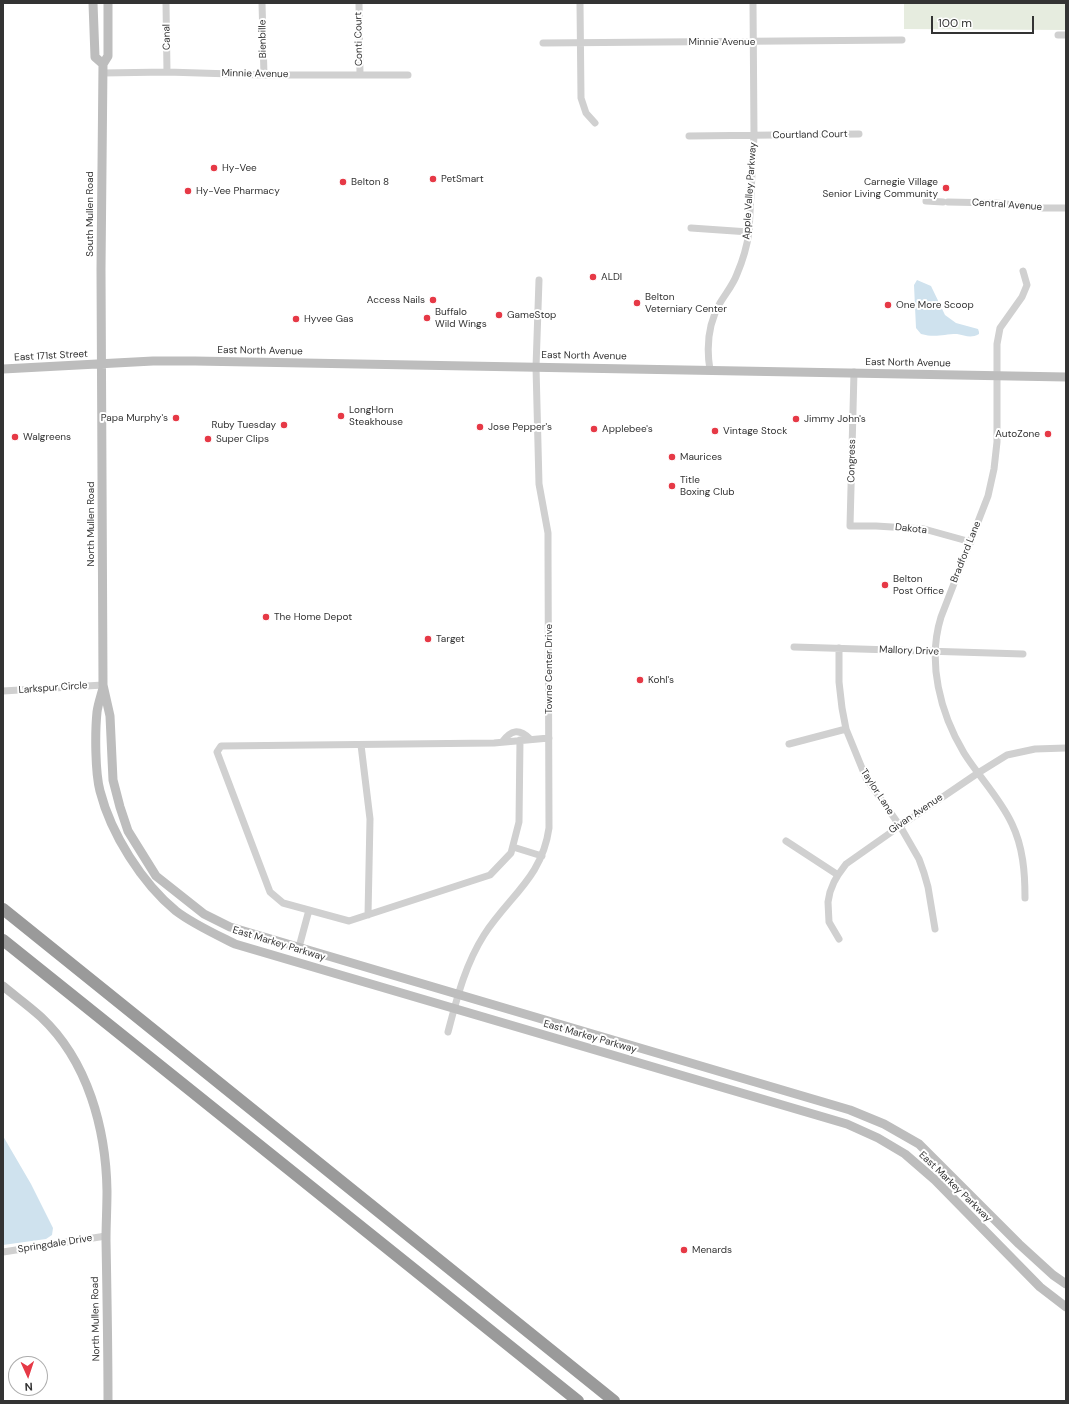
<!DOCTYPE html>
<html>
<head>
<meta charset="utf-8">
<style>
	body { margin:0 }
	#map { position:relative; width:1069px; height:1404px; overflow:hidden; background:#fff; font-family:"DM Sans",sans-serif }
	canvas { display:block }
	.frame { position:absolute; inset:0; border:4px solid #333; pointer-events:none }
	.north { position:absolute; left:8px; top:1356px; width:40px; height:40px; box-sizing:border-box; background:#fff; border:1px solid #adadad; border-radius:50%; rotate:177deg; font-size:11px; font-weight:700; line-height:16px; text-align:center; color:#333 }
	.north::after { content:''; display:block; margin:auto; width:14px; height:18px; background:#e63946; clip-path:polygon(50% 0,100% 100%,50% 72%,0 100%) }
	.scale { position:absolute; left:931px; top:16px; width:103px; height:18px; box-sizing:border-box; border:2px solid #333; border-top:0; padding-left:5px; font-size:12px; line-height:14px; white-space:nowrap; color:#333; -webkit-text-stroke:3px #fff; paint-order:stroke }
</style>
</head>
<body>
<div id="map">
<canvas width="1069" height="1404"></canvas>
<div class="frame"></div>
<div class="north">N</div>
<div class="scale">100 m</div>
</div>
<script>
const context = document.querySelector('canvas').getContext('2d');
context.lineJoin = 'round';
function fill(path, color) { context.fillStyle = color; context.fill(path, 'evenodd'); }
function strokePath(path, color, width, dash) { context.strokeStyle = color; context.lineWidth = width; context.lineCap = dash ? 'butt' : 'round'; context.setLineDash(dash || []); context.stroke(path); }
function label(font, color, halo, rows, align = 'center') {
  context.font = font + ' "DM Sans",sans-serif'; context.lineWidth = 4; context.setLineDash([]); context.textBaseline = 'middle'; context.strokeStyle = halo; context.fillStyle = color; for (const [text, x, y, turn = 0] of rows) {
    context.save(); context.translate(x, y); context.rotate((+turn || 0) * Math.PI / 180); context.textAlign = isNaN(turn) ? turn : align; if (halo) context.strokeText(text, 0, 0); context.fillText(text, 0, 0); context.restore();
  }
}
fill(new Path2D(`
	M904,3H1066V30L904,29Z`), '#e6ecdf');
fill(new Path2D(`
	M917,280L931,286L945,315L956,323L978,329L979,332V334C970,339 965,335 957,334C943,334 936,338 921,334L916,328L914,285Z
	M3,1136L31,1184L53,1228L52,1235L46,1239L3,1245Z`), '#cfe2ee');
strokePath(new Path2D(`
	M3,1277V1283`), '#cfe2ee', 2);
strokePath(new Path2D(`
	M166,3L167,72
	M262,3L264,75
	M359,3L360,75
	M580,3L581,98L586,113L595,123
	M1058,35H1066
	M543,43L902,40
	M103,73L167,72L264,75H408
	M689,136L859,134
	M926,201L943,202
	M948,202L996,203L1043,208H1066
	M691,228L749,232
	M1023,271L1027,285L1022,297L1000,328L997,344V442L994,469L988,496L941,617C927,662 940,713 964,753C979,777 1000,798 1012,824C1023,847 1025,872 1025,898
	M710,370C706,346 708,324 720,303C726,293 733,285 737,274C743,260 747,246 749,232L754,135L753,3
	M854,372L850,526H876L924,529L971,542
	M794,647L1023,654
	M839,648V682L842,708L846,729L866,778L900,826L919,859L924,873L928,887L935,929
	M3,691L103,685
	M520,740L519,822L511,853L490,875L349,921L283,903L270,892L217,752L221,746L494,743L549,738
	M502,742C511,730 519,728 530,739
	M789,744L846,729
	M361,745L370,819L368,915
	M786,841L838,875
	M513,847L542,856
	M839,939L829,922L828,902L830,892L834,882L838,875L846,864L900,826L978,773L1007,755L1035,749L1066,748
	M299,947L309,910
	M448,1032C457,998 465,965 484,935C509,896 542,878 549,828L548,549V533L539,484L536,367L539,280
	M3,1252L106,1236`), '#d0d0d0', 7);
strokePath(new Path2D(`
	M93,3L95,57L103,64
	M108,3V56L103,64L101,269L103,685L110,716L113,780L120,807L128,831L156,876L204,914L230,927L850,1110L884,1124L919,1144L1019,1244L1053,1275L1066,1284
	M3,369L153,361H195L1066,377
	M103,688C101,696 98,704 97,712C95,732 95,772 100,791C111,834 142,883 176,911C193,924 215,934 235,944L847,1124L878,1138L905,1154L935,1180L1040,1287L1066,1307
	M3,986C15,996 29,1006 41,1017C88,1061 106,1129 107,1191C107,1208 106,1224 106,1240C107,1294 108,1347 108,1401`), '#bdbdbd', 9);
strokePath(new Path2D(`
	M3,909L614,1401
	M3,940L578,1401`), '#9a9a9a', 12);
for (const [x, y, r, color] of [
	[214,168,4,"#e63946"],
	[433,179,4,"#e63946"],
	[343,182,4,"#e63946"],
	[946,188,4,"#e63946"],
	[188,191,4,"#e63946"],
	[593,277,4,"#e63946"],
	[433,300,4,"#e63946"],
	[637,303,4,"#e63946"],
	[888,305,4,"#e63946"],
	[499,315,4,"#e63946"],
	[427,318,4,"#e63946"],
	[296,319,4,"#e63946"],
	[341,416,4,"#e63946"],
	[176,418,4,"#e63946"],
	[796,419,4,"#e63946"],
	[284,425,4,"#e63946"],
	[480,427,4,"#e63946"],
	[594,429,4,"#e63946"],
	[715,431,4,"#e63946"],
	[1048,434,4,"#e63946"],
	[15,437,4,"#e63946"],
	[208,439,4,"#e63946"],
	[672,457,4,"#e63946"],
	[672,486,4,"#e63946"],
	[885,585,4,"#e63946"],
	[266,617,4,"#e63946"],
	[428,639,4,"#e63946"],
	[640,680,4,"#e63946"],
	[684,1250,4,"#e63946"]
]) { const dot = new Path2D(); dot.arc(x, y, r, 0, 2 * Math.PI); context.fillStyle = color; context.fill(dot); strokePath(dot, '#fff', 1.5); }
label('10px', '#333', '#fff', [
	["Canal",167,37,-91],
	["Bienbille",263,39,-91],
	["Conti Court",359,39,-91],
	["Minnie Avenue",722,42],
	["Minnie Avenue",255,74,1],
	["Courtland Court",810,135,-1],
	["Apple Valley Parkway",750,191,-86],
	["Central Avenue",1007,205,4],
	["South Mullen Road",90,214,-90],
	["East North Avenue",260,351,1],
	["East 171st Street",51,356,-3],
	["East North Avenue",584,356,1],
	["East North Avenue",908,363,1],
	["Congress",852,461,-89],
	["North Mullen Road",91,524,-90],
	["Dakota",911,529,6],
	["Bradford Lane",966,552,-68],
	["Mallory Drive",909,651,2],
	["Towne Center Drive",549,669,-90],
	["Larkspur Circle",53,688,-4],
	["Taylor Lane",877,792,57],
	["Givan Avenue",916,814,-34],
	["East Markey Parkway",279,944,17],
	["East Markey Parkway",590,1037,16],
	["East Markey Parkway",955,1187,44],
	["Springdale Drive",55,1244,-9],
	["North Mullen Road",96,1319,-91]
]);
label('10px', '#333', '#fff', [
	["Hy-Vee",222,168],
	["PetSmart",441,179],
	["Belton 8",351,182],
	["Carnegie Village",938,182,"right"],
	["Senior Living Community",938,194,"right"],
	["Hy-Vee Pharmacy",196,191],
	["ALDI",601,277],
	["Belton",645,297],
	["Veterniary Center",645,309],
	["Access Nails",425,300,"right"],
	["One More Scoop",896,305],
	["Buffalo",435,312],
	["Wild Wings",435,324],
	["GameStop",507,315],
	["Hyvee Gas",304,319],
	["LongHorn",349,410],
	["Steakhouse",349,422],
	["Papa Murphy's",168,418,"right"],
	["Jimmy John's",804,419],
	["Ruby Tuesday",276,425,"right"],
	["Jose Pepper's",488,427],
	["Applebee's",602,429],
	["Vintage Stock",723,431],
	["AutoZone",1040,434,"right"],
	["Walgreens",23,437],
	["Super Clips",216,439],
	["Maurices",680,457],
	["Title",680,480],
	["Boxing Club",680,492],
	["Belton",893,579],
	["Post Office",893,591],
	["The Home Depot",274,617],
	["Target",436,639],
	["Kohl's",648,680],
	["Menards",692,1250]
], 'left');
</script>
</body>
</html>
